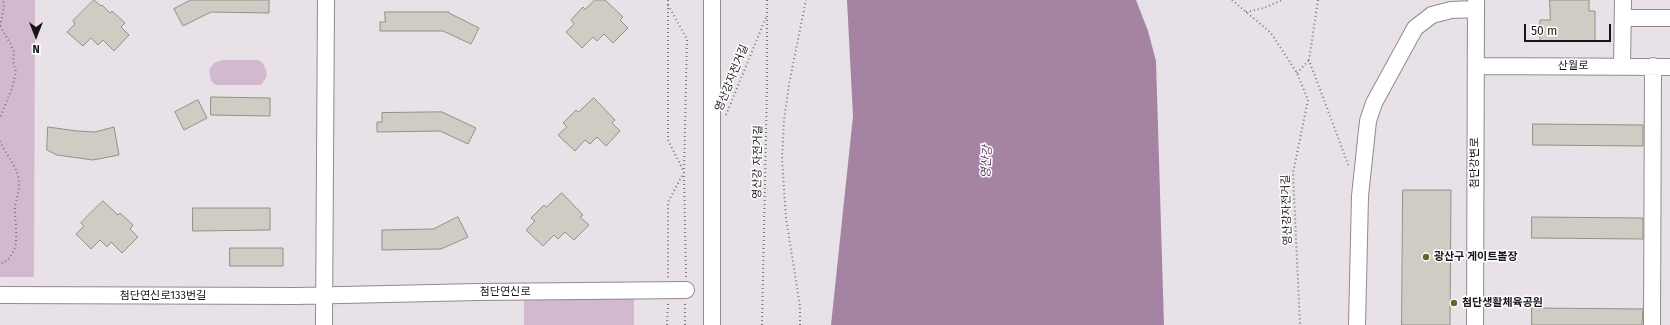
<!DOCTYPE html>
<html>
<head>
<meta charset="utf-8">
<style>
	body { margin:0 }
	#map { position:relative; width:1670px; height:325px; overflow:hidden; background:#e8e1e8; font-family:"Fira Sans",sans-serif }
	canvas { display:block }
	.north { position:absolute; left:16px; top:16px; width:40px; height:40px; -webkit-text-stroke:3px #fff; paint-order:stroke; rotate:180deg; font-size:11px; font-weight:700; line-height:16px; text-align:center; color:#181518 }
	.north::after { content:''; display:block; margin:auto; width:14px; height:18px; background:#181518; clip-path:polygon(50% 0,100% 100%,50% 72%,0 100%) }
	.scale { position:absolute; left:1524px; top:24px; width:87px; height:18px; box-sizing:border-box; border:2px solid #181518; border-top:0; padding-left:5px; font-size:12px; line-height:14px; white-space:nowrap; color:#181518; -webkit-text-stroke:3px #fff; paint-order:stroke }
</style>
</head>
<body>
<div id="map">
<canvas width="1670" height="325"></canvas>
<div class="north">N</div>
<div class="scale">50 m</div>
</div>
<script>
const context = document.querySelector('canvas').getContext('2d');
context.lineJoin = 'round';
function fill(path, color) { context.fillStyle = color; context.fill(path, 'evenodd'); }
function strokePath(path, color, width, dash) { context.strokeStyle = color; context.lineWidth = width; context.lineCap = dash ? 'butt' : 'round'; context.setLineDash(dash || []); context.stroke(path); }
function label(font, color, halo, rows, align = 'center') {
  context.font = font + ' "Fira Sans","Noto Sans KR",sans-serif'; context.lineWidth = 3; context.setLineDash([]); context.textBaseline = 'middle'; context.strokeStyle = halo; context.fillStyle = color; for (const [text, x, y, turn = 0] of rows) {
    context.save(); context.translate(x, y); context.rotate((+turn || 0) * Math.PI / 180); context.textAlign = isNaN(turn) ? turn : align; if (halo) context.strokeText(text, 0, 0); context.fillText(text, 0, 0); context.restore();
  }
}
fill(new Path2D(`
	M0,0H35L34,277H0Z
	M223,60H258L262,62C268,73 269,75 261,85H216L211,81L209,70L214,63Z
	M524,297H634V325H524Z`), '#d2b9d0');
fill(new Path2D(`
	M847,0H1136L1148,31L1156,61L1164,325H831L853,116Z`), '#a484a2');
const building = new Path2D(`
	M94,0L101,6L102,5L110,13L112,11L125,23L121,27L129,35L114,51L103,40L98,45L91,38L83,46L67,32L75,24L73,21Z
	M191,0H269V13L211,12L183,26L174,9Z
	M595,0H605L623,17L620,20L628,28L613,43L604,34L597,41L593,37L582,48L566,32L574,24L571,20L583,7L585,9Z
	M1550,0H1589V11H1595V41H1540V20H1550Z
	M385,12H449V13L479,28L471,44L443,31H380V22H385Z
	M211,97L270,98V116L211,115Z
	M594,98L615,120L612,123L620,131L606,146L597,137L590,144L585,140L575,151L558,135L567,127L563,123L576,110L578,112Z
	M198,100L207,118L184,130L175,112Z
	M442,112L476,128L468,144L440,131L377,132V122H382V113Z
	M1533,124L1643,125V146L1533,145Z
	M48,127L77,131L95,132L114,127L119,155L93,160L57,155L47,150Z
	M1403,190H1451L1450,325H1402Z
	M562,193L583,215L580,217L589,225L574,240L565,232L558,239L554,235L543,246L526,230L535,221L531,218L544,205L546,207Z
	M103,201L118,215L120,213L133,225L130,229L138,237L122,253L111,242L107,247L100,240L91,249L76,234L84,226L81,223Z
	M193,208H270V230L193,231Z
	M458,217L468,237L441,249L382,250V230L433,229Z
	M1532,217L1643,218V239L1532,238Z
	M230,248H283V266H230Z
	M1532,308L1643,309L1642,325H1532Z`);
fill(building, '#ceccc3');
strokePath(building, '#929087', 1);
const minor = new Path2D(`
	M1623,18H1670
	M1476,66L1670,67
	M1622,66L1623,0
	M0,295L297,296L478,292L686,290
	M324,325L326,0
	M712,325V0
	M1357,325L1360,196L1368,121L1374,103L1415,28L1432,15L1451,10L1475,9
	M1475,325L1476,0
	M1652,325L1653,66`);
strokePath(minor, '#918a91', 18);
strokePath(new Path2D(`
	M668,0V140L684,172L668,202V278
	M1232,0L1271,33L1297,73L1308,100L1293,173L1300,325
	M1318,0L1309,60L1349,167
	M668,5L687,39L684,172L686,278
	M1246,12L1264,8L1282,0
	M0,26L10,43L14,52L13,61L16,72L12,88L0,118
	M0,26L4,7L3,0
	M1297,73L1309,60
	M726,115L767,15
	M0,141C5,154 15,163 18,176C21,187 17,196 15,206C14,225 24,255 0,264
	M667,325L668,304
	M685,325V302
	M762,325L767,87V0
	M800,325V306L786,218L782,159L784,120L789,84L806,0`), '#7c777c', 2, [1, 3]);
strokePath(minor, '#fff', 16);
for (const [x, y, r, color] of [
	[1426,257,4,"#6d612e"],
	[1454,303,4,"#6d612e"]
]) { const dot = new Path2D(); dot.arc(x, y, r, 0, 2 * Math.PI); context.fillStyle = color; context.fill(dot); strokePath(dot, '#fff', 1.5); }
label('11px', '#181518', '#fff', [
	["산월로",1573,66],
	["영산강자전거길",732,78,-68],
	["영산강 자전거길",758,162,-89],
	["첨단강변로",1475,163,-90],
	["영산강자전거길",1287,210,-92],
	["첨단연신로",505,292],
	["첨단연신로133번길",163,296]
]);
label('bold 11px', '#181518', '#fff', [
	["광산구 게이트볼장",1434,257],
	["첨단생활체육공원",1462,303]
], 'left');
label('italic 12px', '#673c66', '#fff', [
	["영산강",987,162,-87]
]);
</script>
</body>
</html>
